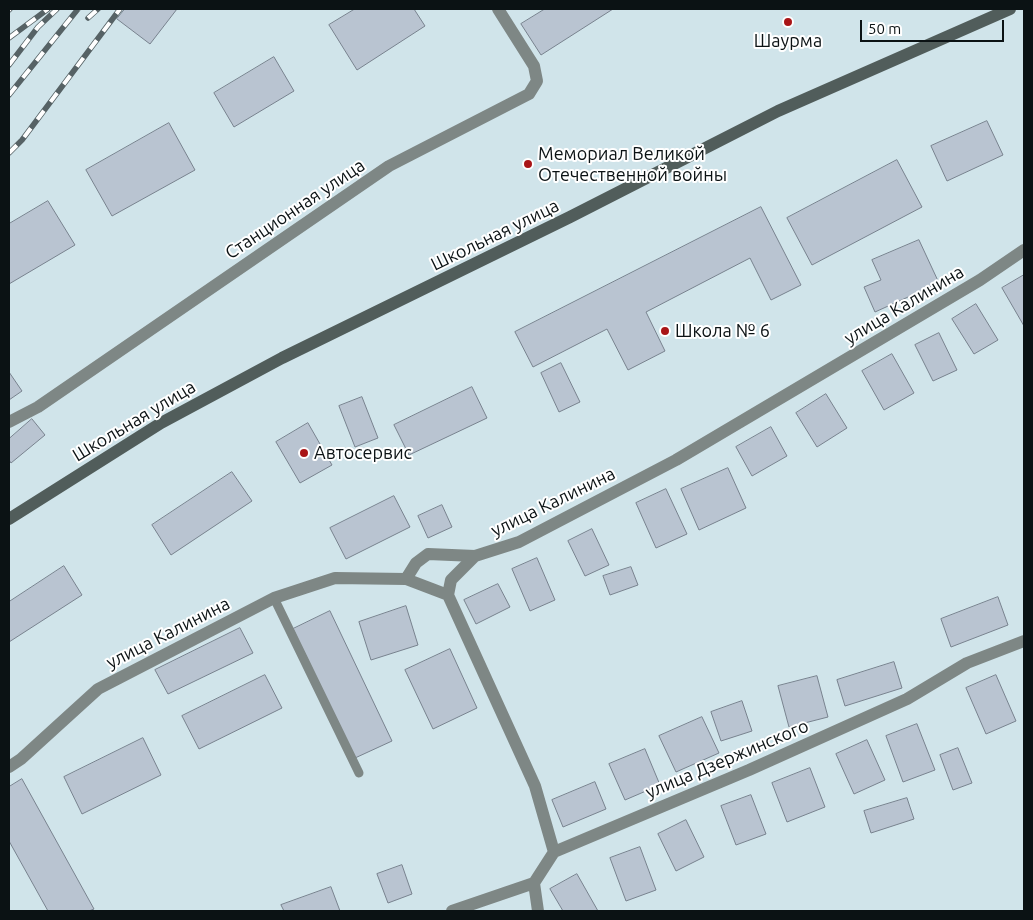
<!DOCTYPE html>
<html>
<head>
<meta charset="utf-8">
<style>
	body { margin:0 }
	#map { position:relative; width:1033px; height:920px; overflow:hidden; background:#d0e4ea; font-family:Ubuntu,sans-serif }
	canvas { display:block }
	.frame { position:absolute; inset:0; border:10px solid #0b1214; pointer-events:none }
	.scale { position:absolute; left:860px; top:20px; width:144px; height:22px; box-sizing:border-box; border:2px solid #0b1214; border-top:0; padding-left:6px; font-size:15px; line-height:18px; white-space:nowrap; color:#0b1214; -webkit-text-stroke:4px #fff; paint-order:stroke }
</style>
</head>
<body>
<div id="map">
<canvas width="1033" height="920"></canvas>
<div class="frame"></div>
<div class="scale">50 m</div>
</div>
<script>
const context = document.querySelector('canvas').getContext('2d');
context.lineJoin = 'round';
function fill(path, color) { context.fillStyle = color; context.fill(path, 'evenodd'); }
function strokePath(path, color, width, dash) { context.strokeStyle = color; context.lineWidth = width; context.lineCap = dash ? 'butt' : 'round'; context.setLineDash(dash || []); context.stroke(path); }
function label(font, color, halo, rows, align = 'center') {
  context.font = font + ' Ubuntu,sans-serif'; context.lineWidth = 4; context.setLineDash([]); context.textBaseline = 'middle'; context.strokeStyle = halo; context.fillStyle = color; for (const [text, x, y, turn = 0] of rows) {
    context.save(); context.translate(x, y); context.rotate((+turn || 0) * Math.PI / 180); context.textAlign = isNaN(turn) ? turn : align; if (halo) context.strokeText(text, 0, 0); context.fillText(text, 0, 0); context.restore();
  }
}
const building = new Path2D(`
	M125,9H177L150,44L117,19Z
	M355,9H414L425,26L357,70L329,25Z
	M545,9H613L541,55L521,24Z
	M274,57L294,91L234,127L214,93Z
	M987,121L1003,155L947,181L931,146Z
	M169,123L195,170L112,216L86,170Z
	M897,160L922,207L812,265L787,218Z
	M48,201L75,245L9,284V224Z
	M761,207L801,285L771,300L750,258L646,312L665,351L628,370L607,329L533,367L515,332Z
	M919,240L939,283L875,312L864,287L881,280L872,260Z
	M1024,275V326L1002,288Z
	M976,304L998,340L974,354L952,319Z
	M939,333L957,370L933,381L915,345Z
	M892,354L914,393L884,410L862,371Z
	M561,363L580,402L559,412L541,373Z
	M9,372L22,391L9,400Z
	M472,387L487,418L409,455L394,425Z
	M826,394L847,428L817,447L796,413Z
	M362,397L378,438L355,447L339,406Z
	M32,419L45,435L11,463L9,460V439Z
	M308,423L332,465L300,483L276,442Z
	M771,427L787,456L752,476L736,447Z
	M728,468L746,508L699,530L681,489Z
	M232,472L252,501L171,555L152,525Z
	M666,489L687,534L656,548L636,503Z
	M394,496L410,527L346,559L330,528Z
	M442,505L452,527L428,538L418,516Z
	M592,529L609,565L585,576L568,541Z
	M537,558L555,600L530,611L512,569Z
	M64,566L82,595L9,642V602Z
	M631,567L638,585L610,595L603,576Z
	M498,584L510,607L476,624L464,600Z
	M998,597L1008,625L951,647L941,619Z
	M406,606L418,645L371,660L359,622Z
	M330,611L392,741L355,758L293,629Z
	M240,628L253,653L168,694L155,670Z
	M450,649L477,708L433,729L405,670Z
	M894,662L902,688L845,706L837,680Z
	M265,675L282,708L199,749L182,716Z
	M996,675L1016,721L986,734L966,688Z
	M817,676L828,717L789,727L778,686Z
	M742,701L752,731L721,741L711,712Z
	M702,717L719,753L676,772L659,736Z
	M917,724L935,770L903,782L886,736Z
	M143,738L161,775L82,814L64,777Z
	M867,740L885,780L854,794L836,754Z
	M958,748L972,783L953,790L940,755Z
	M645,749L660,785L625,800L609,764Z
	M810,768L825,807L787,822L772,783Z
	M22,779L94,909L89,911H48L9,841V787Z
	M595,782L606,809L563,827L552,800Z
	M751,795L766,834L736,845L721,806Z
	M907,798L914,819L871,833L864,811Z
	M686,820L704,857L676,871L658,834Z
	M640,847L656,890L626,901L610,858Z
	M402,865L412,894L388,903L377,874Z
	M577,874L598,911H563L550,889Z
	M331,887L340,911H284L281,905Z`);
fill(building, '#b9c4d1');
strokePath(building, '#78828e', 1);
strokePath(new Path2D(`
	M274,598L359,773`), '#7e8785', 9);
strokePath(new Path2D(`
	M9,422L38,407L389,166L529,94L537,81L534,66L498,9
	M475,556L451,580L448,595L535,786L554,852
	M406,579L448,595
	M9,767L21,759L98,689L274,598L335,578L406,579L416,563L428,554L475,556L519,542L676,460L980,280L1024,250
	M534,883L538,911
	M452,911L534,883L554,852L749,770L907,699L967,663L1024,641`), '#7e8785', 12);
strokePath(new Path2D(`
	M9,519L161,423L282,358L570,217L778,111L1010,9`), '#515d5b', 12);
const rail = new Path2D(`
	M9,10L10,9
	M88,18L98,9
	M9,38L48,9
	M9,65L38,27L57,9
	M9,95L78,9
	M9,153L22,140L120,9`);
strokePath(rail, '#566265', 5.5);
strokePath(rail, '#fff', 4, [11]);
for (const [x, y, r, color] of [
	[788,22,5,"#a91517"],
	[528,164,5,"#a91517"],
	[665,331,5,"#a91517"],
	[304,453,5,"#a91517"]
]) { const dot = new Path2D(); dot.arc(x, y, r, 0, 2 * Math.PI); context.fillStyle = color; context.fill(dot); strokePath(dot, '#fff', 2); }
label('18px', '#0b1214', '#fff', [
	["Шаурма",788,41,"center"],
	["Мемориал Великой",538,154],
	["Отечественной войны",538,175],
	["Школа № 6",675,331],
	["Автосервис",314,453]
], 'left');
label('18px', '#0b1214', '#fff', [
	["Станционная улица",295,209,-34],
	["Школьная улица",495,235,-26],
	["улица Калинина",904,305,-31],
	["Школьная улица",134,421,-31],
	["улица Калинина",553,502,-26],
	["улица Калинина",168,633,-27],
	["улица Дзержинского",727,759,-23]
]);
</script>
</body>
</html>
